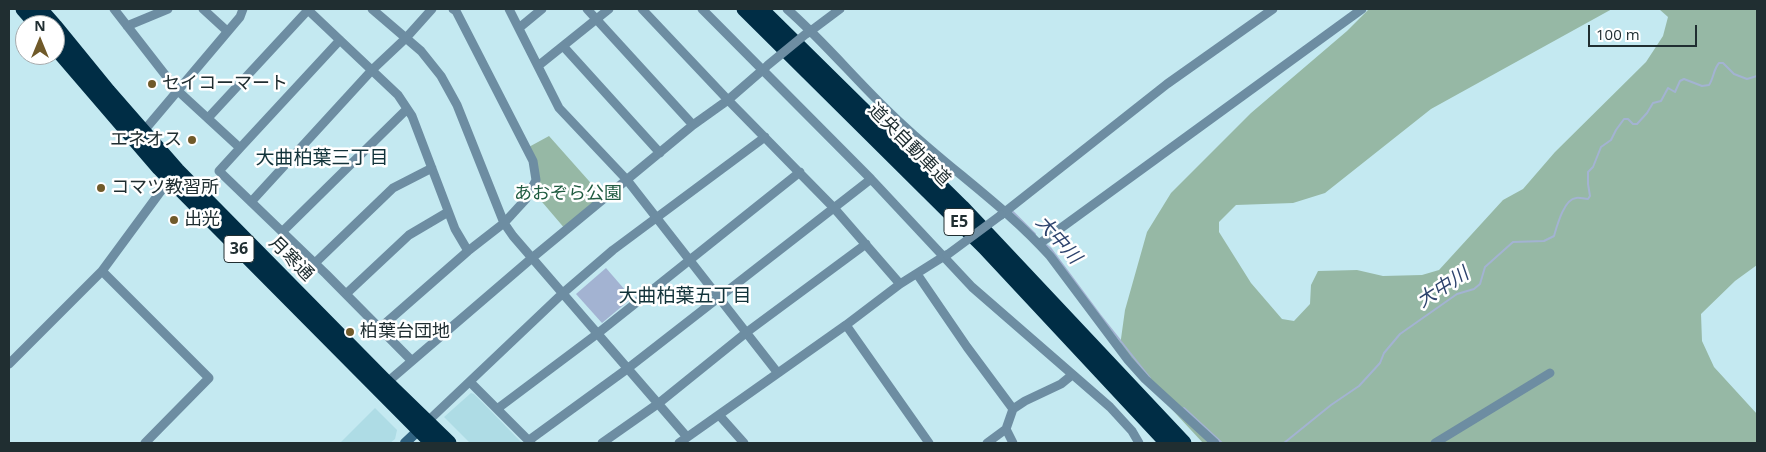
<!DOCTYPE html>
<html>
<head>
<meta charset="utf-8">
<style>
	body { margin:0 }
	#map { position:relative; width:1766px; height:452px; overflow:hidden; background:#c4e9f1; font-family:"Open Sans",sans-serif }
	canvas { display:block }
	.frame { position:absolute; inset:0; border:10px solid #202e31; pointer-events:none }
	.north { position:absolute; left:15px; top:15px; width:50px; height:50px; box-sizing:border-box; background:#fff; border:1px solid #a6abad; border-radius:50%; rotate:0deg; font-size:14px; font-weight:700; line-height:20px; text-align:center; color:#202e31 }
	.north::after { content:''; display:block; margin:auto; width:18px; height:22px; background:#705a2a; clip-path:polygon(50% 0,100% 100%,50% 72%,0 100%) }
	.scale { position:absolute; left:1588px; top:25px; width:109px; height:22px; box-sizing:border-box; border:2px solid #202e31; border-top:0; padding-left:6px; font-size:15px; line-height:18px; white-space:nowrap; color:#202e31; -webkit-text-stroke:4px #fff; paint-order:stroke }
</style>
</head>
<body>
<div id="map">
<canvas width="1766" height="452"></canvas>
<div class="frame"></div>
<div class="north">N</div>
<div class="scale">100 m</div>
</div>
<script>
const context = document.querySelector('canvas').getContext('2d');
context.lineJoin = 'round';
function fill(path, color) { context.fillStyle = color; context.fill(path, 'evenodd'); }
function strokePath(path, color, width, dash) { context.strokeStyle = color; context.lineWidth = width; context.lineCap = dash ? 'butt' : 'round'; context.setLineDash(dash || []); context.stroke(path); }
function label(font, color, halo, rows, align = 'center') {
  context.font = font + ' "Open Sans","Noto Sans JP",sans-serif'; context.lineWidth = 5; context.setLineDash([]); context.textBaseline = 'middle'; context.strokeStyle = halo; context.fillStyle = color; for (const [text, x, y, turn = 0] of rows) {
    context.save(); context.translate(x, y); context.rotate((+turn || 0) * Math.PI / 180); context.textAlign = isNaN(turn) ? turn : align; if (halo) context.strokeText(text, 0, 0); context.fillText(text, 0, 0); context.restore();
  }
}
fill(new Path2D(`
	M471,393L474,394L488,408L522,443H470L444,417Z
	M375,408L397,430L395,439L390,443H340Z`), '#aedce5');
fill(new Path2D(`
	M1369,9H1612L1431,109L1325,193L1293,203L1236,205L1219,222V232L1251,283L1282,319L1294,321L1310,304L1311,285L1318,271L1357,270L1383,276L1422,275L1439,270L1503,200L1523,189L1555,152L1646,62L1663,36L1668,17L1659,9H1757V265L1735,281L1701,314L1702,341L1714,367L1757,414V443H1203L1139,374L1120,346L1125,310L1147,232L1171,193L1251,113L1347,31Z
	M549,136L605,199L566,230L531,189L536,180L527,148Z`), '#96b8a5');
fill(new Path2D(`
	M606,268L632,298L602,323L576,294Z`), '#a3b3d2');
strokePath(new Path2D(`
	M1012,211L1035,234
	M1044,243L1051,249L1100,315L1150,378
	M1184,408L1222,443
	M1284,443L1331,405L1359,386L1380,363L1384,353L1400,334L1457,294L1474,289L1480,284L1485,267L1513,242L1544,241L1554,236C1557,226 1564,199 1576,198C1579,197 1584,199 1588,199L1590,196L1588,184V172L1593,167L1601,147L1611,140L1616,130L1624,119H1628L1633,124H1637L1647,113L1653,103L1661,101L1668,88L1675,92L1680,81L1684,79L1702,86L1709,85C1714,78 1713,70 1719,63H1723L1734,74L1747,79L1757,76`), '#a3b3d2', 2);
strokePath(new Path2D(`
	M114,9L177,90L240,148L219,171L326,274L412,361
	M203,9L227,31
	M307,9L398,95L412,116L455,229L468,251
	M372,9L421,51L441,76L457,105L504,223L513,236L687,437
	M509,9L559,108L627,180L777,372
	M587,9L693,125
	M642,9L728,100L834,208L900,284
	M702,9L871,179L972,287L1110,407L1132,431L1139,443
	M787,9C828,45 862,88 903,125C951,170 1006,207 1050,256L1128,360L1145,379L1215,443
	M127,26L168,9
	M519,28L542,9
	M808,33L840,9
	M563,46L660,153
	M538,66L609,9
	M208,118L308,10
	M142,133L240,17L243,9
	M240,148L340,40
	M251,202L372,70L406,38L432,9
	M1001,215L1167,84L1273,9
	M282,232L407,109
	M1039,244L1362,9
	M315,263L393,188L432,168
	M102,271L209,378L145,443
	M917,274L967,347L1013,409
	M346,294L409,235L448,212
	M846,325L929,443
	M380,328L468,251L504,223L526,199L536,180L533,161L456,11L453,9
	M9,364L102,271L172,176
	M470,382L531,443
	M384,385L532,258L693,125L728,100L766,67
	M497,409L597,334L800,172
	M719,415L744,443
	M427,422L563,293L613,250L765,137
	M1006,429L1013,443
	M528,441L627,369L871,179
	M602,443L659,403L747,332L866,244
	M679,443L846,325L900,284L946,255
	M987,443L1006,429L1013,409L1025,401L1061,384L1072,375
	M1435,443L1550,373`), '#6d8da2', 9);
strokePath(new Path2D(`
	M405,443L423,426`), '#326482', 10);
strokePath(new Path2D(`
	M23,9L37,25
	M40,9L54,25
	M744,9L984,247L1167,443
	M761,9L962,207L1184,443
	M55,26L108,91L177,170L386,382L449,443
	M55,47L159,168L432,443`), '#002d45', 15);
strokePath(new Path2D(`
	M768,65L807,33
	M947,255L1001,215`), '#6d8da2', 9);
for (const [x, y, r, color] of [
	[152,84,5,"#705a2a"],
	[192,140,5,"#705a2a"],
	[101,188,5,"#705a2a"],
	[174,220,5,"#705a2a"],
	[350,332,5,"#705a2a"]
]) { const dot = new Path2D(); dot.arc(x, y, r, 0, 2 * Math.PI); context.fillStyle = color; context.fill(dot); strokePath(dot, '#fff', 2); }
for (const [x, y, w] of [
	[959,222,30],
	[239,249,30]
]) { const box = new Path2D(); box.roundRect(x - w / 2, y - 13.5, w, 27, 4); context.fillStyle = '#fff'; context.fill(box); strokePath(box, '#202e31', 1); }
label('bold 16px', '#202e31', null, [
	["E5",959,222],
	["36",239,249]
]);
label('18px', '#202e31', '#fff', [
	["セイコーマート",162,84],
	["エネオス",182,140,"right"],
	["コマツ教習所",111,188],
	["出光",184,220],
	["柏葉台団地",360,332]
], 'left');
label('18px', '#202e31', '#fff', [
	["道央自動車道",909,145,45],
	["月寒通",291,259,45]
]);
label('18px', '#205c41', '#fff', [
	["あおぞら公園",568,194]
]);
label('19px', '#12333a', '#fff', [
	["大曲柏葉三丁目",322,159],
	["大曲柏葉五丁目",685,297]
]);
label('italic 19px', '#2d436d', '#fff', [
	["大中川",1058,240,48],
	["大中川",1443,288,-33]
]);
</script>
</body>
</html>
